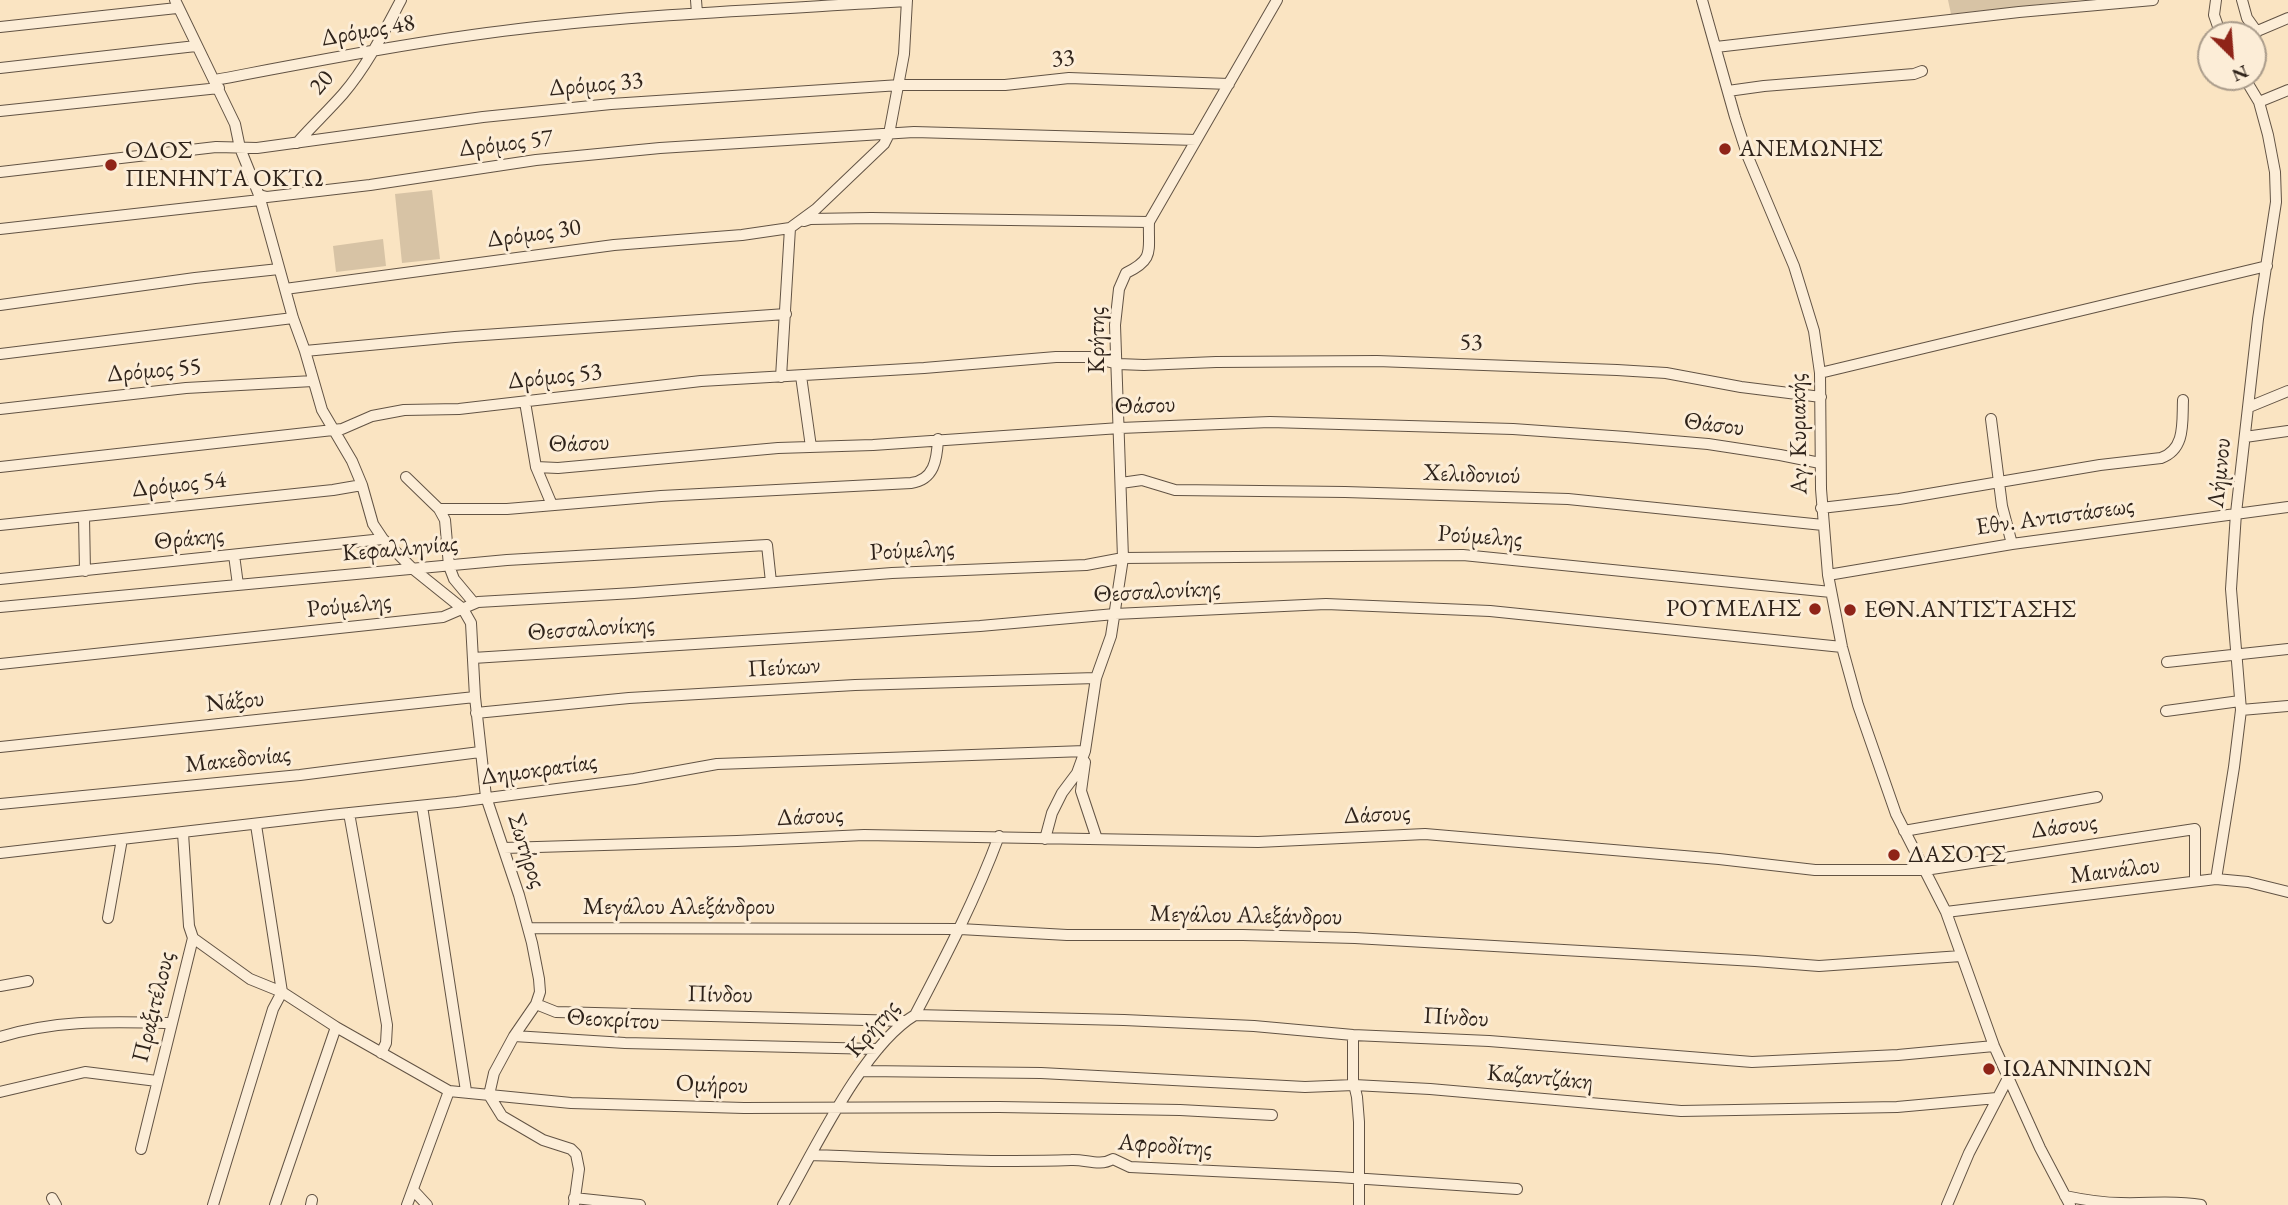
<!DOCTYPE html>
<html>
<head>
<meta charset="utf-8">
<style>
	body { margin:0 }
	#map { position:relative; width:2288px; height:1205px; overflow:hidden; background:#fae4c2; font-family:"EB Garamond",serif }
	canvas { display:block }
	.north { position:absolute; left:2197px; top:21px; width:70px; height:70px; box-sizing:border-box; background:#fcedd7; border:2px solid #aa9c8b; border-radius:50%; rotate:155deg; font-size:19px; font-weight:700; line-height:28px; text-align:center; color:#2f231a }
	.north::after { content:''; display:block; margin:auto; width:24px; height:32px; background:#8f2418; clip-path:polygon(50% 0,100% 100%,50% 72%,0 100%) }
</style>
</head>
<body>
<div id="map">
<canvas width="2288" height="1205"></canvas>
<div class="north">N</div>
</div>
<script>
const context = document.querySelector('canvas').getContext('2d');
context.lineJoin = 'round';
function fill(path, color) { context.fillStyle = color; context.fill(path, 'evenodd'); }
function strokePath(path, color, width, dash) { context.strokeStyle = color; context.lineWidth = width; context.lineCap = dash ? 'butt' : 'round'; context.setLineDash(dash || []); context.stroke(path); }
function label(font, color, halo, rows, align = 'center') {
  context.font = font + ' "EB Garamond",serif'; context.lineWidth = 6; context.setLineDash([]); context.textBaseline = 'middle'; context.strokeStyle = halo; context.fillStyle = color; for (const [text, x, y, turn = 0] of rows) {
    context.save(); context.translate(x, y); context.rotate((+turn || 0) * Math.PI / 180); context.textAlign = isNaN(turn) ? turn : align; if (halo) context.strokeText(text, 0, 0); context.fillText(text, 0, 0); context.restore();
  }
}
fill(new Path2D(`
	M1948,0H2079L1951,14Z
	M432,190L440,259L402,263L395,194Z
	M383,239L386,266L336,272L333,246Z`), '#d7c3a5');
const minor = new Path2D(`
	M175,0L235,124L240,148L259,195L293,318L305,351L322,410L352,461L362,485L373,524L383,539L412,568L463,609L471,623L475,697L486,797L519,895L532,943L539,979L540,992L536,1004L514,1036L494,1073L489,1095L502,1116L543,1140L571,1149L576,1154L579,1169L574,1205
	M696,0L697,13
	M1702,0L1735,117L1748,157L1794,266L1814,331L1820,373L1821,489L1828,575L1842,647L1858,705L1896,814L1946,912L1994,1046L2040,1148L2070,1205
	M2216,0L2214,15L2221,35
	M2242,0L2247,18L2257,32
	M0,27L177,8
	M2248,35L2288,18
	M1716,47L2019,12L2153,0
	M0,68L196,46
	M215,80C316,61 417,41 519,29C648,14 777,9 907,1
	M1728,91L1764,86L1914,74L1922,71
	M2259,102L2288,90
	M0,111L219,88
	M297,143C312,126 328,111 343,94C367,66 384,32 401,0
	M0,172L216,147L257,148L483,117L611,104L900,85H1005L1069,78L1229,84
	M259,195L267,197L370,185L536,160L660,148L914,132L1196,140
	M804,221L810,219L871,218L1149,222
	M0,229L260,200
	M285,289L614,245L742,235L790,228L816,209L884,144L889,134L904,54L907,0
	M0,305L195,278L279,269
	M305,351L455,337L786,314
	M0,354L293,318
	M1820,373L2267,266
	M801,376L811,447
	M781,377L790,228
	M525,402L536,467L558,468L778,448L873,445L1120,428L1270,422L1513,429L1626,437L1708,444L1780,455L1820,463
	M2249,407L2288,391
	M0,409L186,388L313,381
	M1991,419L2002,506L2012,544
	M2245,437L2288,431
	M0,467L342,429L372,416L404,410L459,409L701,381L924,368L1056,357H1090L1118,364L1144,365L1216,362L1377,361L1617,370L1666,373L1741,387L1821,397
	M536,467L552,505
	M406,477L439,509L445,520L449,566L454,579L474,603
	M1121,483L1142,480L1175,490L1345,492L1568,499L1823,525
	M1821,508L1899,499L2100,465L2161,458C2186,449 2182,422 2183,400
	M439,509H507L661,496L911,483C934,480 937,460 938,439
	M84,517L85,571
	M0,525L333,490L362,485
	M234,555L238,585
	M1828,575L2012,544L2288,507
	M0,579L383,539
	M0,607L507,560L767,545L771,582
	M473,658L980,626L1115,614L1326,604L1490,611L1842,647
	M2167,662L2288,649
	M0,664L443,617L478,602L634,593L892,573L1086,565L1123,558L1463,555L1831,592
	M2241,710L2288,706
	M2166,711L2240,701
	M476,713L629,698L855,685L1096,678
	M0,747L475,697
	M1085,762L1081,791L1097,839
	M0,804L300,775L480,752
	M422,806L466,1091
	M349,813L387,1025L386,1043L381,1053
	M1904,831L2097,797
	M1045,839L1052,813L1062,793L1077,773L1085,751L1096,678L1111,636L1123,558L1115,325L1119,289L1126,273C1155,259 1148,251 1149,222L1277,0
	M504,848L737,841L864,835L1258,842L1425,834L1719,859L1815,870H1925L2195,829V881
	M0,853L330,815L457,802L634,779L717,764L1085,751
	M2216,879L2234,767L2241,710L2231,589L2236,513L2258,319L2276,202L2275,172L2268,135L2259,102L2244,77
	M1946,912L2216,879L2248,882L2288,892
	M108,918L122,839
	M528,928L960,929L1067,935H1243L1355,938L1755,961L1819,966L1961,956
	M193,938L250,979L282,992L336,1027L449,1091L571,1103L744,1108L999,1107L1180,1110L1272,1115
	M0,986L28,981
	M536,1004L556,1012L904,1021
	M915,1015L1124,1020L1254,1026L1353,1035L1489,1041L1752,1062L1898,1055L1994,1046
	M1353,1035V1080L1357,1097L1359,1122V1205
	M514,1036L625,1043L878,1049
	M0,1037C60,1019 111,1022 172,1023
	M863,1071L1041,1073L1305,1087L1354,1085L1430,1089L1681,1111L1897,1107L1997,1098
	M0,1092L85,1072L157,1081
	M141,1149L193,938L189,926L183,833
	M811,1155C898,1158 985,1163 1071,1160C1086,1159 1099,1167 1113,1159L1130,1167L1337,1177L1517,1189
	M414,1191L427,1205
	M2065,1196C2084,1200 2102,1203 2121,1203C2148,1204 2174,1200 2201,1205
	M52,1198L56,1205
	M574,1198L640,1205
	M213,1205L273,1009L282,992L256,825
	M275,1205L336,1027
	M311,1205L312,1200
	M407,1205L449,1091
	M783,1205C814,1151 863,1046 915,1015C946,956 976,898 999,836
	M1947,1205L1969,1153L2008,1078`);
strokePath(minor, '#625344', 12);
strokePath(minor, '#fcedd7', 10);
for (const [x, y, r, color] of [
	[1725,149,7,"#8f2418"],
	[111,165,7,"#8f2418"],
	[1815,609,7,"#8f2418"],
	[1850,610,7,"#8f2418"],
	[1894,855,7,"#8f2418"],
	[1989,1069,7,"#8f2418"]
]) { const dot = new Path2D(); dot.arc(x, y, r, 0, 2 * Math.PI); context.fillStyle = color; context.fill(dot); strokePath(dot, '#fcedd7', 2.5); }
label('24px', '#2f231a', '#fcedd7', [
	["Δρόμος 48",368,31,-10],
	["33",1063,59,-4],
	["20",322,83,-49],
	["Δρόμος 33",596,85,-5],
	["Δρόμος 57",506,144,-7],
	["Δρόμος 30",534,234,-8],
	["Κρήτης",1097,340,-90],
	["53",1471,343,3],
	["Δρόμος 55",154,371,-5],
	["Δρόμος 53",555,377,-6],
	["Θάσου",1145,406,-2],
	["Θάσου",1714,425,7],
	["Αγ. Κυριακής",1799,434,-91],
	["Θάσου",579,444,-2],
	["Λήμνου",2220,473,-84],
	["Χελιδονιού",1472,475,2],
	["Δρόμος 54",179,485,-6],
	["Εθν. Αντιστάσεως",2055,517,-8],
	["Ρούμελης",1480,537,4],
	["Θράκης",189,539,-6],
	["Κεφαλληνίας",400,549,-5],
	["Ρούμελης",912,551,-3],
	["Θεσσαλονίκης",1157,592,-3],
	["Ρούμελης",349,606,-6],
	["Θεσσαλονίκης",591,629,-4],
	["Πεύκων",784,668,-3],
	["Νάξου",235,702,-6],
	["Μακεδονίας",238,760,-6],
	["Δημοκρατίας",539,770,-8],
	["Δάσους",1377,815,-3],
	["Δάσους",810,817,-3],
	["Δάσους",2064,827,-8],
	["Σωτήρος",526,851,72],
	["Μαινάλου",2115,871,-7],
	["Μεγάλου Αλεξάνδρου",679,907],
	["Μεγάλου Αλεξάνδρου",1246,916,1],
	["Πίνδου",720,995,1],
	["Πραξιτέλους",154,1007,-76],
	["Πίνδου",1456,1018,3],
	["Θεοκρίτου",613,1020,3],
	["Κρήτης",873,1029,-49],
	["Καζαντζάκη",1540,1078,5],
	["Ομήρου",712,1085,2],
	["Αφροδίτης",1165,1146,4]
]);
label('24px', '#2f231a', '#fcedd7', [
	["ΑΝΕΜΩΝΗΣ",1739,149],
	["ΟΔΟΣ",125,151],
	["ΠΕΝΗΝΤΑ ΟΚΤΩ",125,179],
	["ΡΟΥΜΕΛΗΣ",1801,609,"right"],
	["ΕΘΝ.ΑΝΤΙΣΤΑΣΗΣ",1864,610],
	["ΔΑΣΟΥΣ",1908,855],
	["ΙΩΑΝΝΙΝΩΝ",2003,1069]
], 'left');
</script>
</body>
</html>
